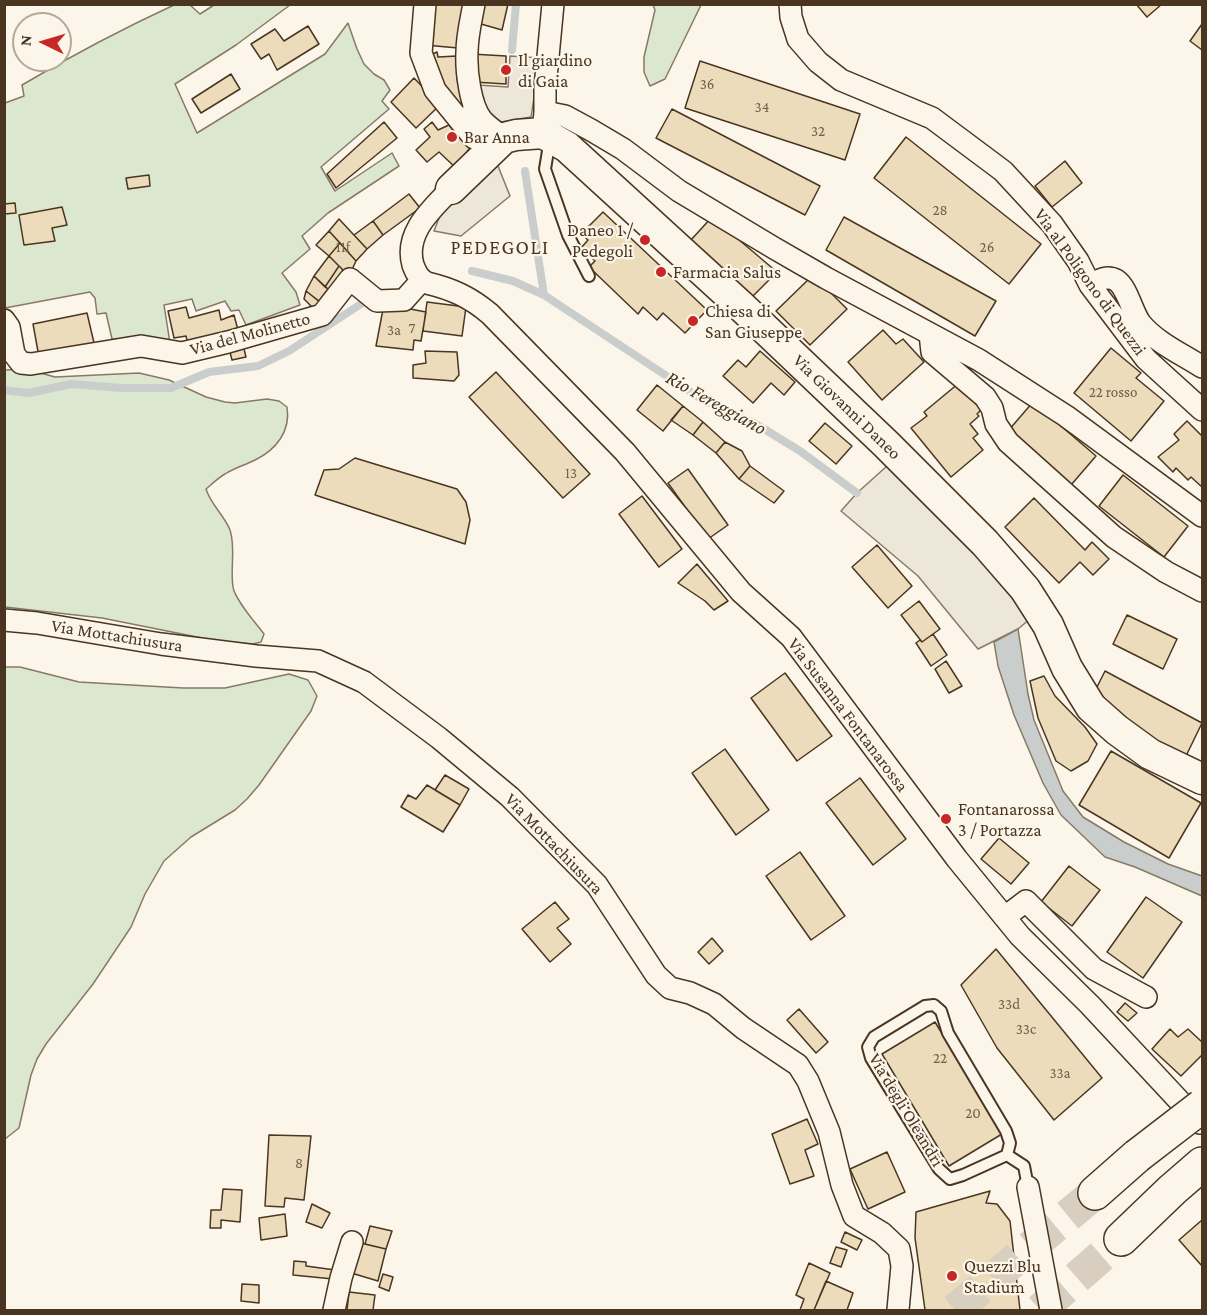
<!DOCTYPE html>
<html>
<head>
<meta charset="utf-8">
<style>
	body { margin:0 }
	#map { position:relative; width:1207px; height:1315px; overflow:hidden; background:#fbf6e9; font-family:"Crimson Pro",serif }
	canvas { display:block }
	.frame { position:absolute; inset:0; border:6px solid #4a3520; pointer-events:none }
	.north { position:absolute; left:12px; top:12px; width:60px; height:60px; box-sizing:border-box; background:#fbf6e9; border:2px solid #b4a999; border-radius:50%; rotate:275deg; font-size:16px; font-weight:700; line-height:24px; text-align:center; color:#4a3520 }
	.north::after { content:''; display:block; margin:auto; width:21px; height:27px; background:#c62828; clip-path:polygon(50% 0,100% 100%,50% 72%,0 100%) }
</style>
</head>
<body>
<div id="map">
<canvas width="1207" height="1315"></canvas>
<div class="frame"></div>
<div class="north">N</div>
</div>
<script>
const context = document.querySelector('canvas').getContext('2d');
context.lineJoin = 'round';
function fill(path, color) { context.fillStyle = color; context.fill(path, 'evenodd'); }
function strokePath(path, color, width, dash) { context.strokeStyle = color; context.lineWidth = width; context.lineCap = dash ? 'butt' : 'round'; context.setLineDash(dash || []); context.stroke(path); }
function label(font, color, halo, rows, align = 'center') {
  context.font = font + ' "Crimson Pro",serif'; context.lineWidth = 4.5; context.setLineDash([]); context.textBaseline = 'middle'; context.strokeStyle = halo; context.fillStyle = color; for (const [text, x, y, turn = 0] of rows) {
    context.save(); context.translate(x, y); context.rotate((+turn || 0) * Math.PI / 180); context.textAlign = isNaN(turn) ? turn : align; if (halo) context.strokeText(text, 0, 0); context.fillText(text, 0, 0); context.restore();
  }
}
const green = new Path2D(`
	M174,5H190L200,14L214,5H290L236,45L175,84L197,133L325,54L348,23L357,49L364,64L374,74L384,80L390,90L382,101L389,109L321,167L335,191L392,153L399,166L328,213L302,236L310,249L282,273L296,292L300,305L246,325L239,310L231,311L225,301L196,311L192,299L164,305L170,343L112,339L106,313L97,314L95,298L90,292L5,308V103L24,96L22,85C71,56 122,29 174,5Z
	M653,5H701L665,79L650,86L644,72V57L655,10Z
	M26,369L55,377L139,373L169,380L206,397L225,402L235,403L267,399L279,401L287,407C291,431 276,450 255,460C245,465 234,468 225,474C218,478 212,484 206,489C211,505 224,515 230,530C236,548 230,568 233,587C235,600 256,623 264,634L261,642L253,644L217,641L102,618L5,607V370Z
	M5,667H20L79,682L183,688H225L289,674L308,680L317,696L311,711L259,785L247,799L235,810L191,837L164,861L145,894L131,927L93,984L46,1044L37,1059L31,1075L19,1128L5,1139Z`);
fill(green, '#dce7d0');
strokePath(green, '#887966', 1.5);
const parking = new Path2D(`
	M510,56L540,58L531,117L501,122L488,111L478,85L508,87Z
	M496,161L510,196L461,236L434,231L441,213Z
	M887,466L918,493L959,535L1030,619L1018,629L978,649L918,576L841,511L857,493Z`);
fill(parking, '#ede7d9');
strokePath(parking, '#887966', 1.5);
const water = new Path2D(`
	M1018,629L1028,694L1034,720L1063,791L1083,817L1124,842L1168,864L1202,876V896L1135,867L1105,857L1061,815L1043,783L1014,715L998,666L994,642Z`);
fill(water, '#c9cecd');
strokePath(water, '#887966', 1.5);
strokePath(new Path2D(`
	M512,50L516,4
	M525,171L544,295
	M472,271L513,281L544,295L703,400L756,424L800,451L857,493
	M4,390L29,393L71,384L122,388H171L209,372L258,366L289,351L364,302`), '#c9cecd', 8);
const building = new Path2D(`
	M430,4H467L458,48L425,45Z
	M479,4H508L502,30L474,22Z
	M1136,4H1162L1147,17Z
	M1202,24V50L1190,41Z
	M308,26L319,44L277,70L269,54L261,59L251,44L275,29L284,41Z
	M437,52L438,57L457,56V78L466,121L437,84L428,56Z
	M471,54L506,56V84L474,82Z
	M700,61L860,114L845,160L685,108Z
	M231,74L240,89L201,113L192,99Z
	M414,78L440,105L416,128L391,102Z
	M672,109L820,186L805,215L656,138Z
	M384,122L397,138L336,188L327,174Z
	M432,122L438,130L449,125L457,135L462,131L471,146L456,168L439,152L427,162L416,150L430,137L424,129Z
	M906,137L1041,244L1009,284L874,178Z
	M1065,161L1082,183L1052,207L1035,186Z
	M149,175L150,186L128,189L126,178Z
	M409,194L420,208L383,235L373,221Z
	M15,203L16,213L4,214V204Z
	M62,207L67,225L52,228L55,241L24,245L19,215Z
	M603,212L707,310L685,333L663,313L657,320L643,307L638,314L589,267L595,261L581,248L588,240L581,234Z
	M712,217L777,272L752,297L690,241Z
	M844,217L996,301L975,336L826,250Z
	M339,219L367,249L356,261L329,231Z
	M373,221L383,235L367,249L354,235Z
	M329,231L340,243L329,256L316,245Z
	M340,243L356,261L349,276L329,256Z
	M329,256L339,266L325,287L314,276Z
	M339,266L349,276L335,294L325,287Z
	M813,275L847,309L810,345L776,311Z
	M314,276L328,289L319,301L306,291Z
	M306,291L326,307L318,313L304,299Z
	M427,302L466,307L462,336L423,331Z
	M384,304L426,312L421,341L414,340L413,350L376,346Z
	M186,307L189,318L219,310L221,320L234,315L238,330L189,348L186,336L174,338L168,311Z
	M87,313L94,343L39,357L33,324Z
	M883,330L896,344L903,339L924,362L882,400L848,362Z
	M243,345L246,357L232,360L229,348Z
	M1111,348L1141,373L1136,378L1164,401L1131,441L1074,393Z
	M425,351L457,352L459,375L454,381L413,378V365L426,363Z
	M760,351L795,382L784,395L771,383L753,403L723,376L738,360L746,367Z
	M496,372L590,474L563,498L469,397Z
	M959,383L981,410L977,414L979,416L970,424L978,434L973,438L983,450L951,477L911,428L927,416L924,412Z
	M657,385L683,406L663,431L637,410Z
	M1033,402L1096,456L1071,485L1008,431Z
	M683,406L703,422L693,435L671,420Z
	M1187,421L1202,436V487L1191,477L1188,480L1176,468L1173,472L1158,457L1179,440L1174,434Z
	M703,422L725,442L716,453L693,435Z
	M825,423L852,446L836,464L809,441Z
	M725,442L742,451L750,466L739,479L716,453Z
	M355,458L457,489L466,502L470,520L465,544L315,495L324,470L339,469Z
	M750,466L784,491L774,503L739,479Z
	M688,469L728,525L708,539L668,483Z
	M1123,475L1188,526L1164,557L1099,506Z
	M642,496L682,549L659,567L619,514Z
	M1034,498L1085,550L1092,542L1109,559L1093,575L1080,562L1059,583L1005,527Z
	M877,545L912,586L888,608L852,567Z
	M697,564L728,601L714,610L705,601L678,583Z
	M919,601L940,629L922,642L901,615Z
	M1127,615L1177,639L1163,669L1113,644Z
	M933,634L947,655L931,666L916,643L920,640L922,642Z
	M946,661L962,686L949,693L935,669Z
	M1105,671L1202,723L1185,758L1142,736L1108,708L1096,689Z
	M785,673L832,736L797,761L751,698Z
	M1044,676L1055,696L1085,727L1097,744L1088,761L1071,771L1056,761L1038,718L1030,681Z
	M725,749L769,810L736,835L692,773Z
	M1111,751L1201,803L1169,858L1079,805Z
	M445,775L469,789L460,805L435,790Z
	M860,778L906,839L873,865L826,803Z
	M427,785L460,805L443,832L401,807L408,795L416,799Z
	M999,838L1029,863L1011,884L981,859Z
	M800,852L845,916L811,940L766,876Z
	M1069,866L1100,890L1072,926L1041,902Z
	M1146,897L1182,922L1143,978L1107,952Z
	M555,902L569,919L557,928L571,944L550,962L522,929Z
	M712,938L723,951L709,964L698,952Z
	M996,949L1102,1078L1054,1120L997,1048L961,985Z
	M1125,1003L1137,1013L1128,1021L1117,1012Z
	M799,1009L828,1042L816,1053L787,1020Z
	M935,1022L1002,1134L949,1166L882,1054Z
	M1170,1029L1178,1037L1188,1029L1202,1042V1055L1181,1076L1152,1049Z
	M807,1119L818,1144L805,1150L814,1176L790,1184L772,1134Z
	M269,1135L311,1136L304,1200L285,1198L284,1207L265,1206Z
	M887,1152L905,1192L868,1209L850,1169Z
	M223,1189L242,1190L240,1222L221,1220V1228H210L211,1210H221Z
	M990,1191L986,1203L997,1204L1010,1221L1020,1310H925L915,1238L916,1212Z
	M312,1204L330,1213L322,1228L306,1222Z
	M285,1214L287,1236L261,1240L259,1218Z
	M1202,1220V1266L1179,1240Z
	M370,1226L392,1231L386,1249L365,1244Z
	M845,1232L862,1240L857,1250L841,1242Z
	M356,1242L386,1249L378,1281L348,1272Z
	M836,1247L847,1250L841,1267L830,1263Z
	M294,1261L306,1262V1266L335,1270L333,1279L293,1275Z
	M809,1263L830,1273L814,1310H800L804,1299L796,1295Z
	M383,1274L393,1277L389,1291L379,1287Z
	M826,1281L853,1293L847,1310H814Z
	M242,1284L259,1285V1303L241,1301Z
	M349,1292L375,1295L373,1310H347Z`);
fill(building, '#ecdcbc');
strokePath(building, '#4a3520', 1.5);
strokePath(new Path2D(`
	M955,1310L1095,1193
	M1040,1310L1121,1239`), '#d8cfc1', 33, [33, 16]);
const lane = new Path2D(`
	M550,139L545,169L568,235L589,276
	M934,1005L941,1011L948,1033L1006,1131L1010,1143L1007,1155L963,1175L950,1179L939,1169L871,1058L868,1047L874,1037L925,1006Z
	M1007,1155L1024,1166L1028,1187`);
const street = new Path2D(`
	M425,4L421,53L435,90L474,138L477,136L473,115L474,106
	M474,4C471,20 467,36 467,52C466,70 470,106 482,120C488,127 497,133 504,138
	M790,4L791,17L798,39L818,62L841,80L932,118L1003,171L1052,224L1078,261L1090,285L1146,359L1202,410
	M545,112V88L553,4
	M543,133L545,112L565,116L591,130L623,149L679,191L774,248L826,278L979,360L1066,416L1202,516
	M451,189C431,210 404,233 413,265C416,273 419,279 427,283C452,289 470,297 490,314L625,452L741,592L791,637L957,859L1020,936L1090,1005L1200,1123
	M1090,285C1099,280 1107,275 1116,280C1128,288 1132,313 1141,324C1157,343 1182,354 1202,367
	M4,320L9,327L14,354L21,363L31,364L141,346L182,353L228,342L322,315L350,279L377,301L404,300L422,280
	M930,334L932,352L985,397L992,408L996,424L1008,442L1114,537L1166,572L1202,591
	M4,620L37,623L161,644L256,656L318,661L364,682L439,738L510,797L597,885L656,975L670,988L690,993L714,1004L743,1028L798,1065L808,1081L829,1132L842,1185L854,1216L882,1233L899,1249L902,1266L898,1310
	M1005,917L1026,901L1094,969L1146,997
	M1028,1187L1051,1310
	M334,1310L341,1278L352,1242`);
const secondary = new Path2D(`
	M451,189L504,138L516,135L543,133L567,147L741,306L886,444L985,543L1025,589L1048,625L1067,668L1091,707L1117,730L1150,754L1202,779`);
const highway = new Path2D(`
	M1095,1193L1137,1156
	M1121,1239L1172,1190L1202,1164`);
strokePath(lane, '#4a3520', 14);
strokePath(street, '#4a3520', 24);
strokePath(secondary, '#4a3520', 33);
strokePath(highway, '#4a3520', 36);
strokePath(lane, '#fbf6e9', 10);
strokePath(street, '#fbf6e9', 21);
strokePath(secondary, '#fbf6e9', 30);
strokePath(highway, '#fbf6e9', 33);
const highwayBridge = new Path2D(`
	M1137,1156L1202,1106`);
strokePath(highwayBridge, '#4a3520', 36, []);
strokePath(highwayBridge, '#fbf6e9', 33);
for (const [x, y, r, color] of [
	[506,70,6,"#c62828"],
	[452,137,6,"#c62828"],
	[645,240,6,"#c62828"],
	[661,272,6,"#c62828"],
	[693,321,6,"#c62828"],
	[946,819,6,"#c62828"],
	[952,1276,6,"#c62828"]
]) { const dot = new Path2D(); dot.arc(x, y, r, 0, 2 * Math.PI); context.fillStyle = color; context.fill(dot); strokePath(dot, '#fbf6e9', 2); }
label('15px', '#725f47', null, [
	["36",707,84],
	["34",762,107],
	["32",818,131],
	["28",940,210],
	["11f",343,247],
	["26",987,247],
	["7",412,328],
	["3a",394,330],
	["22 rosso",1113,392],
	["13",571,473],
	["33d",1009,1004],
	["33c",1026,1029],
	["22",940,1058],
	["33a",1060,1073],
	["20",973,1113],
	["8",299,1163]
]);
label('18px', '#4a3520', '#fbf6e9', [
	["Il giardino",518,60],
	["di Gaia",518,81],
	["Bar Anna",464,137],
	["Daneo 1 /",633,230,"right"],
	["Pedegoli",633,251,"right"],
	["Farmacia Salus",673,272],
	["Chiesa di",705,311],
	["San Giuseppe",705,332],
	["Fontanarossa",958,809],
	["3 / Portazza",958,830],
	["Quezzi Blu",964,1266],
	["Stadium",964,1287]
], 'left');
label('18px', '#4a3520', '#fbf6e9', [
	["Via al Poligono di Quezzi",1090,282,54],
	["Via del Molinetto",250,334,-15],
	["Via Giovanni Daneo",847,407,44],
	["Via Mottachiusura",117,636,9],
	["Via Susanna Fontanarossa",848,715,53],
	["Via Mottachiusura",554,844,46],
	["Via degli Oleandri",906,1110,59]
]);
context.letterSpacing = '1.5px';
label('20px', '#4a3520', '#fbf6e9', [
	["PEDEGOLI",500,248]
]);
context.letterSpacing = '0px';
label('italic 20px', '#4a3520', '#fbf6e9', [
	["Rio Fereggiano",716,403,29]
]);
</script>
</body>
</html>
